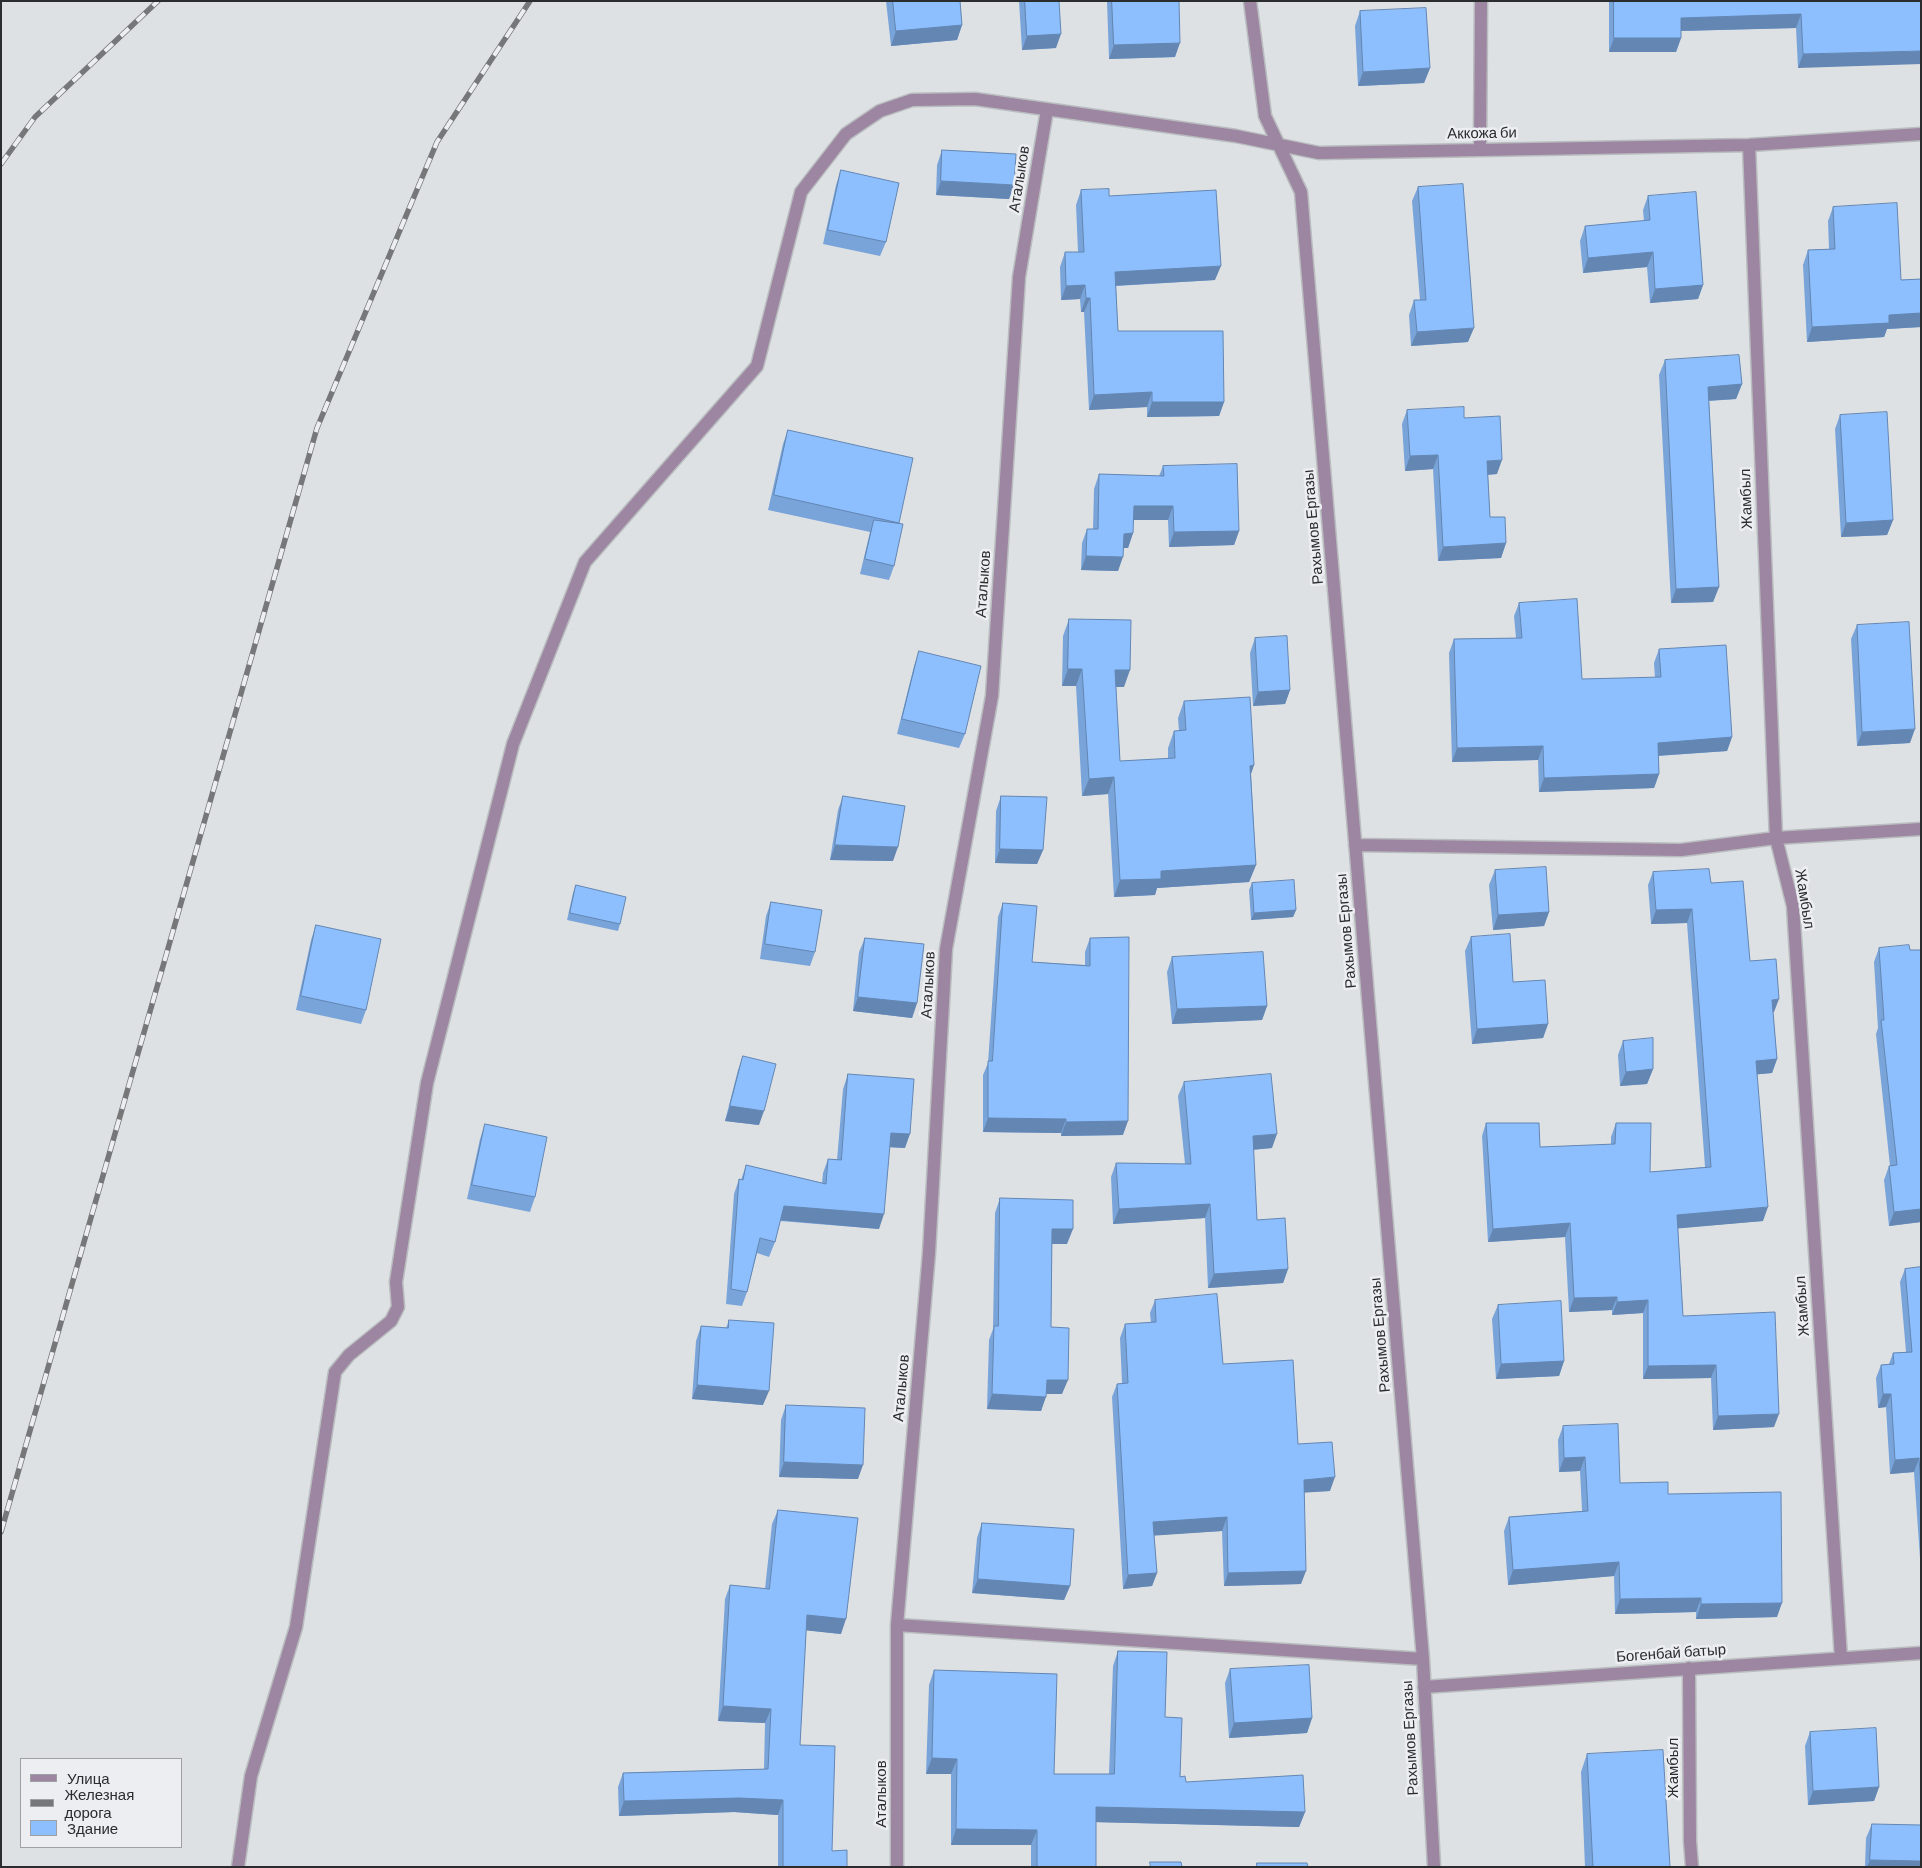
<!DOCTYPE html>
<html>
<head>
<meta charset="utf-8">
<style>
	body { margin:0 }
	#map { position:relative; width:1922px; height:1868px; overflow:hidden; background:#dee1e4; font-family:Barlow,sans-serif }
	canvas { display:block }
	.frame { position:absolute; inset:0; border:2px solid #2b2c2d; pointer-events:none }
	.legend { position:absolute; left:20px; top:1758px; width:162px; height:90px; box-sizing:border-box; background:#eceef2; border:1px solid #9fa0a3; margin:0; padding:6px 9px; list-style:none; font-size:15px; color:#2b2c2d }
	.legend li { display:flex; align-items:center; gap:10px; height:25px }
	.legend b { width:25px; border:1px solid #9fa0a3 }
</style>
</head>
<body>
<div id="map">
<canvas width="1922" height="1868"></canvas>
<div class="frame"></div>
<ul class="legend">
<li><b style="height:6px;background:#9c86a1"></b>Улица</li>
<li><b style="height:6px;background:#767779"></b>Железная дорога</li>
<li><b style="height:14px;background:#8dbffe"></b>Здание</li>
</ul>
</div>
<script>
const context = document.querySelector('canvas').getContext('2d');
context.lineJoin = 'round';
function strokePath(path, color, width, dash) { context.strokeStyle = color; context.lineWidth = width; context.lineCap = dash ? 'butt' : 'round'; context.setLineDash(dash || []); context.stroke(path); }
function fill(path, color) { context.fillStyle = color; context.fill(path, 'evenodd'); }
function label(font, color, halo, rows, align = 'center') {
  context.font = font + ' Barlow,sans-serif'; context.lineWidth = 5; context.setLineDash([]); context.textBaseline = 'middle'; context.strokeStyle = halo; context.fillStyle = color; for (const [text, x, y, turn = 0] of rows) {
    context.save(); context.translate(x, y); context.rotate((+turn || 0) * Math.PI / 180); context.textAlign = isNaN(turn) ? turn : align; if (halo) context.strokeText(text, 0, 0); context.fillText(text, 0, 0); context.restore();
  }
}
const minor = new Path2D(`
	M1250,1L1265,116L1301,192L1423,1659L1434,1867
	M1749,145L1776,838L1793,906L1841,1658
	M1480,149L1481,1
	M1355,845L1681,850L1776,838L1921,829
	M897,1625L1423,1659
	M1689,1668L1690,1841L1692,1867
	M1424,1687L1921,1653
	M238,1867L251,1776L296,1627L335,1372L349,1355L391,1321L398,1307L396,1282L427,1083L513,744L585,562L757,366L801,192L846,134L880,111L912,100L975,99L1236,136L1319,153L1749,145L1921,134
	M897,1867V1625L929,1253L946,949L992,696L1019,277L1047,110`);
strokePath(minor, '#babdbf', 15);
strokePath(minor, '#9c86a1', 12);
const rail = new Path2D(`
	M1,164L35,117L158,1
	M1,1532L317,428L437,142L530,1`);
strokePath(rail, '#767779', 5.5);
strokePath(rail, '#eceef2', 4, [11]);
fill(new Path2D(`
	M886,1H960L962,25L957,40L891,46Z
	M1019,1H1059L1056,48L1022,50Z
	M1107,1H1179L1175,57L1109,59Z
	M1609,1H1921L1798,68L1796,28L1681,31V38L1676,52H1609Z
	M1360,11L1430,68L1424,83L1358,86L1355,26Z
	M942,150L1014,185L1009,199L936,195L937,165Z
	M841,170L886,242L880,256L823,244L836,185Z
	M1418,187L1468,342L1411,346L1409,315L1414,300H1420L1412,201Z
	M1081,190L1109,196L1215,280L1116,286L1118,331L1224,402L1219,416L1147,417V407L1089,410L1084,312H1081L1080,299L1061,300L1060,267L1065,252H1078L1076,205Z
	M1648,196L1703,285L1698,299L1650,303L1647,267L1583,273L1580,241L1585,226L1644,221L1643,210Z
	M1833,207L1901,280L1921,279V327L1887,329L1884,337L1807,342L1803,265L1808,250L1829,249L1828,221Z
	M1665,360L1742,384L1736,399L1709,401L1719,587L1713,602L1671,603L1659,375Z
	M1407,410L1464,418L1497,474L1488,475L1490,517L1506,543L1501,558L1438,561L1433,469L1405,471L1402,424Z
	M1840,415L1893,520L1887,535L1841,537L1835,429Z
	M788,430L899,523L894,566L889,580L860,574L870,532L768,510L783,444Z
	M1163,466L1239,531L1234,545L1169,547L1168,520H1133V533L1128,548H1124L1118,571L1081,570L1082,543L1087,529H1093L1094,489L1099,474L1159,476Z
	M1519,603L1582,679L1655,678L1654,663L1659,649L1732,737L1727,751L1658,756L1659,774L1654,788L1539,792L1538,760L1452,762L1449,653L1454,639L1516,638L1514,616Z
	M1069,619L1124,687H1116L1120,761L1168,759V748L1174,731H1179L1178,718L1184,701L1254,765L1251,774L1256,865L1249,882L1157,888L1155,895L1114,897L1108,794L1082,796L1076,686H1062L1063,636Z
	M1857,625L1910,743L1857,746L1851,639Z
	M1255,638L1290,690L1285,704L1253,706L1250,653Z
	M919,651L965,734L959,748L897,734L914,666Z
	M843,796L893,861L830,860L838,810Z
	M1001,796L1043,850L1037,864L995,863L996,811Z
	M1495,870L1549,912L1544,926L1493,930L1489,885Z
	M1653,872L1711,883L1774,1012H1773L1777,1059L1772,1073L1757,1074L1763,1221L1678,1228L1683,1316L1774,1427L1713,1430L1711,1378L1643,1379V1313L1612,1315V1310L1569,1312L1565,1237L1488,1242L1482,1136L1486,1123L1540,1147L1611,1145V1137L1616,1123L1650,1172L1705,1167L1687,923L1651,924L1648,885Z
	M1252,883L1296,910L1293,917L1251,920L1249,890Z
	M576,885L620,924L618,931L567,920L573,893Z
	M771,902L815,952L810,966L760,959L766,916Z
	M1003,903L1032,962L1085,965V952L1090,938L1123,1135L1061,1136V1133L983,1132V1075L988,1063L998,917Z
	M316,925L366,1010L361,1024L296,1010L311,940Z
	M1471,937L1513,982L1548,1024L1543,1038L1472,1044L1465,951Z
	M865,938L917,1003L912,1018L853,1011L859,952Z
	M1879,948L1921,1222L1889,1226L1884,1180L1889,1166H1890L1876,1034L1878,1028L1874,962Z
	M1172,957L1267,1006L1262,1020L1172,1024L1167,972Z
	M1623,1041L1653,1069L1647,1084L1620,1086L1618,1055Z
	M743,1056L759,1125L725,1121L738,1070Z
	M848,1074L905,1148L890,1147L879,1229L780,1221L775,1242L769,1257L757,1253L747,1292L742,1306L726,1304L734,1194L739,1179L741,1180L746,1165L822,1183L823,1173L828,1159L837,1160L843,1089Z
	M1184,1082L1272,1148L1253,1150L1257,1220L1288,1269L1283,1283L1208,1288L1205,1218L1113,1224L1111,1177L1116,1163L1185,1164L1178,1096Z
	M485,1124L535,1197L530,1212L467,1199L480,1139Z
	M1000,1198L1067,1244H1052L1051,1327L1062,1394H1046L1041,1411L987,1409L989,1340L993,1329L995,1213Z
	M1921,1267V1558H1920L1914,1472L1890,1474L1886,1407L1878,1408L1876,1378L1881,1365L1889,1364L1893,1353L1906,1352L1900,1282L1905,1269Z
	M1155,1300L1223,1364L1298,1444L1330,1491L1304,1492L1301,1584L1224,1586L1222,1531L1154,1535L1157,1573L1152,1586L1123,1589L1112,1397L1117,1384L1122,1383L1120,1338L1125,1324L1151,1323L1150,1313Z
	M1498,1305L1564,1361L1559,1376L1496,1379L1492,1319Z
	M729,1320L763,1405L692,1399L696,1341L701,1326L726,1328Z
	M786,1405L858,1479L779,1477L781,1420Z
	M1563,1426L1620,1483L1668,1494L1777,1617L1696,1619V1612L1615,1614L1614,1576L1508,1585L1504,1531L1509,1517L1582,1511L1580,1471L1559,1472L1558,1440Z
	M778,1510L841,1634L806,1630L800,1745L832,1851L847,1867H778V1815L734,1812L619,1816L618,1787L623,1773L764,1769L765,1723L718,1721L725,1599L730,1585L765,1589L772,1524Z
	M982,1523L1070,1586L1064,1600L972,1593L977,1538Z
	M1118,1651L1165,1717L1180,1777L1186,1782L1305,1812L1299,1827L1096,1822V1867H1031V1845H951V1774H926L929,1685L934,1670L1054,1774H1109L1113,1666Z
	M1230,1669L1312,1718L1307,1733L1229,1738L1225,1683Z
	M1810,1732L1879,1787L1874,1801L1808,1805L1805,1746Z
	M1587,1754L1670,1867H1585L1581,1772Z
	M1872,1824L1921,1867H1865L1866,1838Z`), '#79a4da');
fill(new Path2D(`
	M1801,14L1796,28L1676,31L1681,18Z
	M962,25L957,40L891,46L896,31Z
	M1061,34L1056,48L1022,50L1027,36Z
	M1614,38H1681L1676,52H1609Z
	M1180,43L1175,57L1109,59L1114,45Z
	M1921,51V64L1798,68L1803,54Z
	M1430,68L1424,83L1358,86L1363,72Z
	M941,181L1014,185L1009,199L936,195Z
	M1653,252L1647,267L1583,273L1588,258Z
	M1221,266L1215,280L1110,286L1115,272Z
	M1085,285L1080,299L1061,300L1066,286Z
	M1703,285L1698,299L1650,303L1655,289Z
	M1086,298H1090L1084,312H1081Z
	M1921,313V327L1887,329L1884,337L1807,342L1812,327L1889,315Z
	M1474,328L1468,342L1411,346L1417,332Z
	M1742,384L1736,399L1703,401L1708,387Z
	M1152,392L1147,407L1089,410L1094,395Z
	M1152,402H1224L1219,416L1147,417Z
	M1438,455L1433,469L1405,471L1410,456Z
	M1502,460L1497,474L1482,475L1487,461Z
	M1134,506H1173L1168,520H1128Z
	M1893,520L1887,535L1841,537L1846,523Z
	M1239,531L1234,545L1169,547L1174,532Z
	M1133,533L1128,548H1119L1124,534Z
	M1506,543L1501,558L1438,561L1443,547Z
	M1086,556L1123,557L1118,571L1081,570Z
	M1719,587L1713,602L1671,603L1676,589Z
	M1068,669H1082L1076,686H1062Z
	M1115,670H1130L1124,687H1109Z
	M1290,690L1285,704L1253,706L1258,692Z
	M1915,729L1910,743L1857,746L1862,732Z
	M1732,737L1727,751L1653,756L1658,743Z
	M1543,746L1538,760L1452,762L1457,748Z
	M1254,765L1248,782L1250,766Z
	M1659,774L1654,788L1539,792L1544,778Z
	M1114,777L1108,794L1082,796L1089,779Z
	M835,845L898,847L893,861L830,860Z
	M1000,849L1043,850L1037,864L995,863Z
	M1256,865L1249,882L1157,888L1155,895L1114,897L1120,880L1161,871Z
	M1692,909L1687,923L1651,924L1656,910Z
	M1296,910L1293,917L1251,920L1254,913Z
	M1549,912L1544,926L1493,930L1498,915Z
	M858,997L917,1003L912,1018L853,1011Z
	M1779,999L1774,1012L1767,1013L1772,1000Z
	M1267,1006L1262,1020L1172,1024L1177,1009Z
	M1548,1024L1543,1038L1472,1044L1477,1029Z
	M1777,1059L1772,1073L1751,1075L1756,1061Z
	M1653,1069L1647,1084L1620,1086L1626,1072Z
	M730,1106L764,1111L759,1125L725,1121Z
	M988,1118L1066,1119L1061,1133L983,1132Z
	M1128,1121L1123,1135L1061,1136L1066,1122Z
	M891,1133L910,1134L905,1148L886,1147Z
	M1277,1134L1272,1148L1247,1150L1253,1136Z
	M1210,1204L1205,1218L1113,1224L1119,1209Z
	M784,1206L884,1214L879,1229L778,1220Z
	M1768,1207L1763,1221L1672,1229L1677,1215Z
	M1921,1209V1222L1889,1226L1894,1212Z
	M1570,1223L1565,1237L1488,1242L1493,1229Z
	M1052,1229H1073L1067,1244H1047Z
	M1288,1269L1283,1283L1208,1288L1214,1274Z
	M1617,1297L1612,1310L1569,1312L1574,1298Z
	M1648,1300L1643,1313L1612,1315L1617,1302Z
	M1564,1361L1559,1376L1496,1379L1501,1364Z
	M1716,1365L1711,1378L1643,1379L1648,1366Z
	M1047,1380H1068L1062,1394H1042Z
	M697,1385L769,1391L763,1405L692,1399Z
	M992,1394L1046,1397L1041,1411L987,1409Z
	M1883,1394H1891L1886,1407L1878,1408Z
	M1779,1414L1774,1427L1713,1430L1718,1416Z
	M1585,1457L1580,1471L1559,1472L1564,1458Z
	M1919,1458L1914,1472L1890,1474L1895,1460Z
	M784,1462L863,1465L858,1479L779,1477Z
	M1335,1477L1330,1491L1299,1493L1304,1480Z
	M1227,1517L1222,1531L1149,1536L1153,1522Z
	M1619,1562L1614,1576L1508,1585L1513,1570Z
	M1306,1571L1301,1584L1224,1586L1228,1573Z
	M1157,1573L1152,1586L1123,1589L1128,1575Z
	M978,1579L1070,1586L1064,1600L972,1593Z
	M1701,1598L1696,1612L1615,1614L1620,1599Z
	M1782,1603L1777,1617L1696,1619L1701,1604Z
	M807,1615L846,1619L841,1634L802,1630Z
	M723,1706L771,1709L765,1723L718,1721Z
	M1312,1718L1307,1733L1229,1738L1234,1723Z
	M932,1758L957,1759L951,1774H926Z
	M1879,1787L1874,1801L1808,1805L1813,1791Z
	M739,1798L783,1800L778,1815L734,1812L619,1816L624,1801Z
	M1096,1807L1305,1812L1299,1827L1090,1822Z
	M956,1829L1037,1830L1031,1845H951Z
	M1870,1860L1921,1861V1867H1867Z`), '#6386b2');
const building = new Path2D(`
	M893,1H960L962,25L896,31Z
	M1025,1H1059L1061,34L1027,36Z
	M1112,1H1179L1180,43L1114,45Z
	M1614,1H1921V51L1803,54L1801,14L1681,18V38H1614Z
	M1426,8L1430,68L1363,72L1360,11Z
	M942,150L1016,154L1014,185L941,181Z
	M841,170L899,183L886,242L828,230Z
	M1463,184L1474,328L1417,332L1414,300H1426L1418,187Z
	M1109,189V196L1216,190L1221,266L1115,272L1118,331H1223L1224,402H1152V392L1094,395L1090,298H1086L1085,285L1066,286L1065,252H1084L1081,190Z
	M1696,192L1703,285L1655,289L1653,252L1588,258L1585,226L1650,220L1648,196Z
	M1897,203L1901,280L1921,279V313L1889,315V323L1812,327L1808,250L1835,249L1833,207Z
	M1739,355L1742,384L1708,387L1719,587L1676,589L1665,360Z
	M1464,407V418L1500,416L1502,460L1487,461L1490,517H1505L1506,543L1443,547L1438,455L1410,456L1407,410Z
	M1887,412L1893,520L1846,523L1840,415Z
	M788,430L913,458L899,523L774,495Z
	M1237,464L1239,531L1174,532L1173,506H1134L1133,533L1124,534L1123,557L1086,556L1087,529H1098L1099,474L1164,476L1163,466Z
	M874,520L903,524L894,566L865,559Z
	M1577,599L1582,679L1661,677L1659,649L1726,645L1732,737L1658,743L1659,774L1544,778L1543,746L1457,748L1454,639L1522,638L1519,603Z
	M1069,619L1131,620L1130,670H1115L1120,761L1175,758L1174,731L1186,730L1184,701L1250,697L1254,765L1250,766L1256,865L1161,871V879L1120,880L1114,777L1089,779L1082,669H1068Z
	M1909,622L1915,729L1862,732L1857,625Z
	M1287,636L1290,690L1258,692L1255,638Z
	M919,651L981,666L965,734L902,719Z
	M843,796L905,806L898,847L835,845Z
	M1001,796L1047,797L1043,850L1000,849Z
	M1546,867L1549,912L1498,915L1495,870Z
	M1709,869L1711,883L1743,881L1750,961L1776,959L1779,999L1772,1000L1777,1059L1756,1061L1768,1207L1677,1215L1683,1316L1775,1312L1779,1414L1718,1416L1716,1365L1648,1366V1300L1617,1302V1297L1574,1298L1570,1223L1493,1229L1486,1123H1539L1540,1147L1615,1144L1616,1123H1651L1650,1172L1711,1167L1692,909L1656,910L1653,872Z
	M1294,880L1296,910L1254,913L1252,883Z
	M576,885L626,897L620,924L570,913Z
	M771,902L822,910L815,952L765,944Z
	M1003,903L1037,906L1032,962L1090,966V938L1129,937L1128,1121L1066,1122V1119L988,1118V1061H992Z
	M316,925L381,939L366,1010L301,996Z
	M1510,934L1513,982L1545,980L1548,1024L1477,1029L1471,937Z
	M865,938L924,944L917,1003L858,997Z
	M1909,945L1910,950H1921V1209L1894,1212L1889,1166L1897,1165L1881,1020H1884L1879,948Z
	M1263,952L1267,1006L1177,1009L1172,957Z
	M1653,1038V1069L1626,1072L1623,1041Z
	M743,1056L776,1064L764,1111L730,1106Z
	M848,1074L914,1079L910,1134L891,1133L884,1214L784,1206L775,1242L760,1238L747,1292L731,1289L739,1179L743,1180L746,1165L826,1184L828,1159L841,1160Z
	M1271,1074L1277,1134L1253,1136L1257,1220L1285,1218L1288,1269L1214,1274L1210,1204L1119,1209L1116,1163L1191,1164L1184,1082Z
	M485,1124L547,1137L535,1197L472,1185Z
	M1000,1198L1073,1200V1229H1052L1051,1327L1069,1328L1068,1380H1047L1046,1397L992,1394L994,1326H998Z
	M1921,1267V1487L1919,1458L1895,1460L1891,1394H1883L1881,1365L1894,1364L1893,1353L1912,1352L1905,1269Z
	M1217,1294L1223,1364L1293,1360L1298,1444L1332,1442L1335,1477L1304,1480L1306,1571L1228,1573L1227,1517L1153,1522L1157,1573L1128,1575L1117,1384L1128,1383L1125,1324L1156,1322L1155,1300Z
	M1561,1301L1564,1361L1501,1364L1498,1305Z
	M729,1320L774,1323L769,1391L697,1385L701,1326L728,1328Z
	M786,1405L865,1408L863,1465L784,1462Z
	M1618,1424L1620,1483L1668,1482V1494L1781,1492L1782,1603L1701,1604V1598L1620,1599L1619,1562L1513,1570L1509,1517L1588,1511L1585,1457L1564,1458L1563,1426Z
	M778,1510L858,1518L846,1619L807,1615L800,1745L835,1746L832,1851L847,1850V1867H783V1800L739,1798L624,1801L623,1773L768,1769L771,1709L723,1706L730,1585L769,1589Z
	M982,1523L1074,1529L1070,1586L978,1579Z
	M1118,1651L1167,1652L1165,1717L1182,1718L1180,1777L1185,1776L1186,1782L1303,1775L1305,1812L1096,1807V1867H1037V1830L956,1829L957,1759L932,1758L934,1670L1057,1674L1054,1774H1114Z
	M1309,1665L1312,1718L1234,1723L1230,1669Z
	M1876,1728L1879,1787L1813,1791L1810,1732Z
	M1663,1750L1670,1867H1593L1587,1754Z
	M1872,1824L1921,1825V1861L1870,1860Z
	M1150,1862H1181L1182,1867H1151Z
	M1257,1863H1307L1308,1867H1257Z`);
fill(building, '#8dbffe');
strokePath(building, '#6386b2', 1);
label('15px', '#2b2c2d', '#eceef2', [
	["Аккожа би",1482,133,-1],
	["Аталыков",1019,179,-81],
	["Жамбыл",1746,499,-92],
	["Рахымов Ергазы",1313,527,-95],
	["Аталыков",983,584,-86],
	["Жамбыл",1805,899,81],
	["Рахымов Ергазы",1346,931,-95],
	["Аталыков",928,985,-87],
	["Жамбыл",1802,1306,-94],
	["Рахымов Ергазы",1380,1335,-95],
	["Аталыков",901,1388,-85],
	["Богенбай батыр",1671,1653,-4],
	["Рахымов Ергазы",1410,1738,-93],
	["Жамбыл",1673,1768,-90],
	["Аталыков",881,1794,-90]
]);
</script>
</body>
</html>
